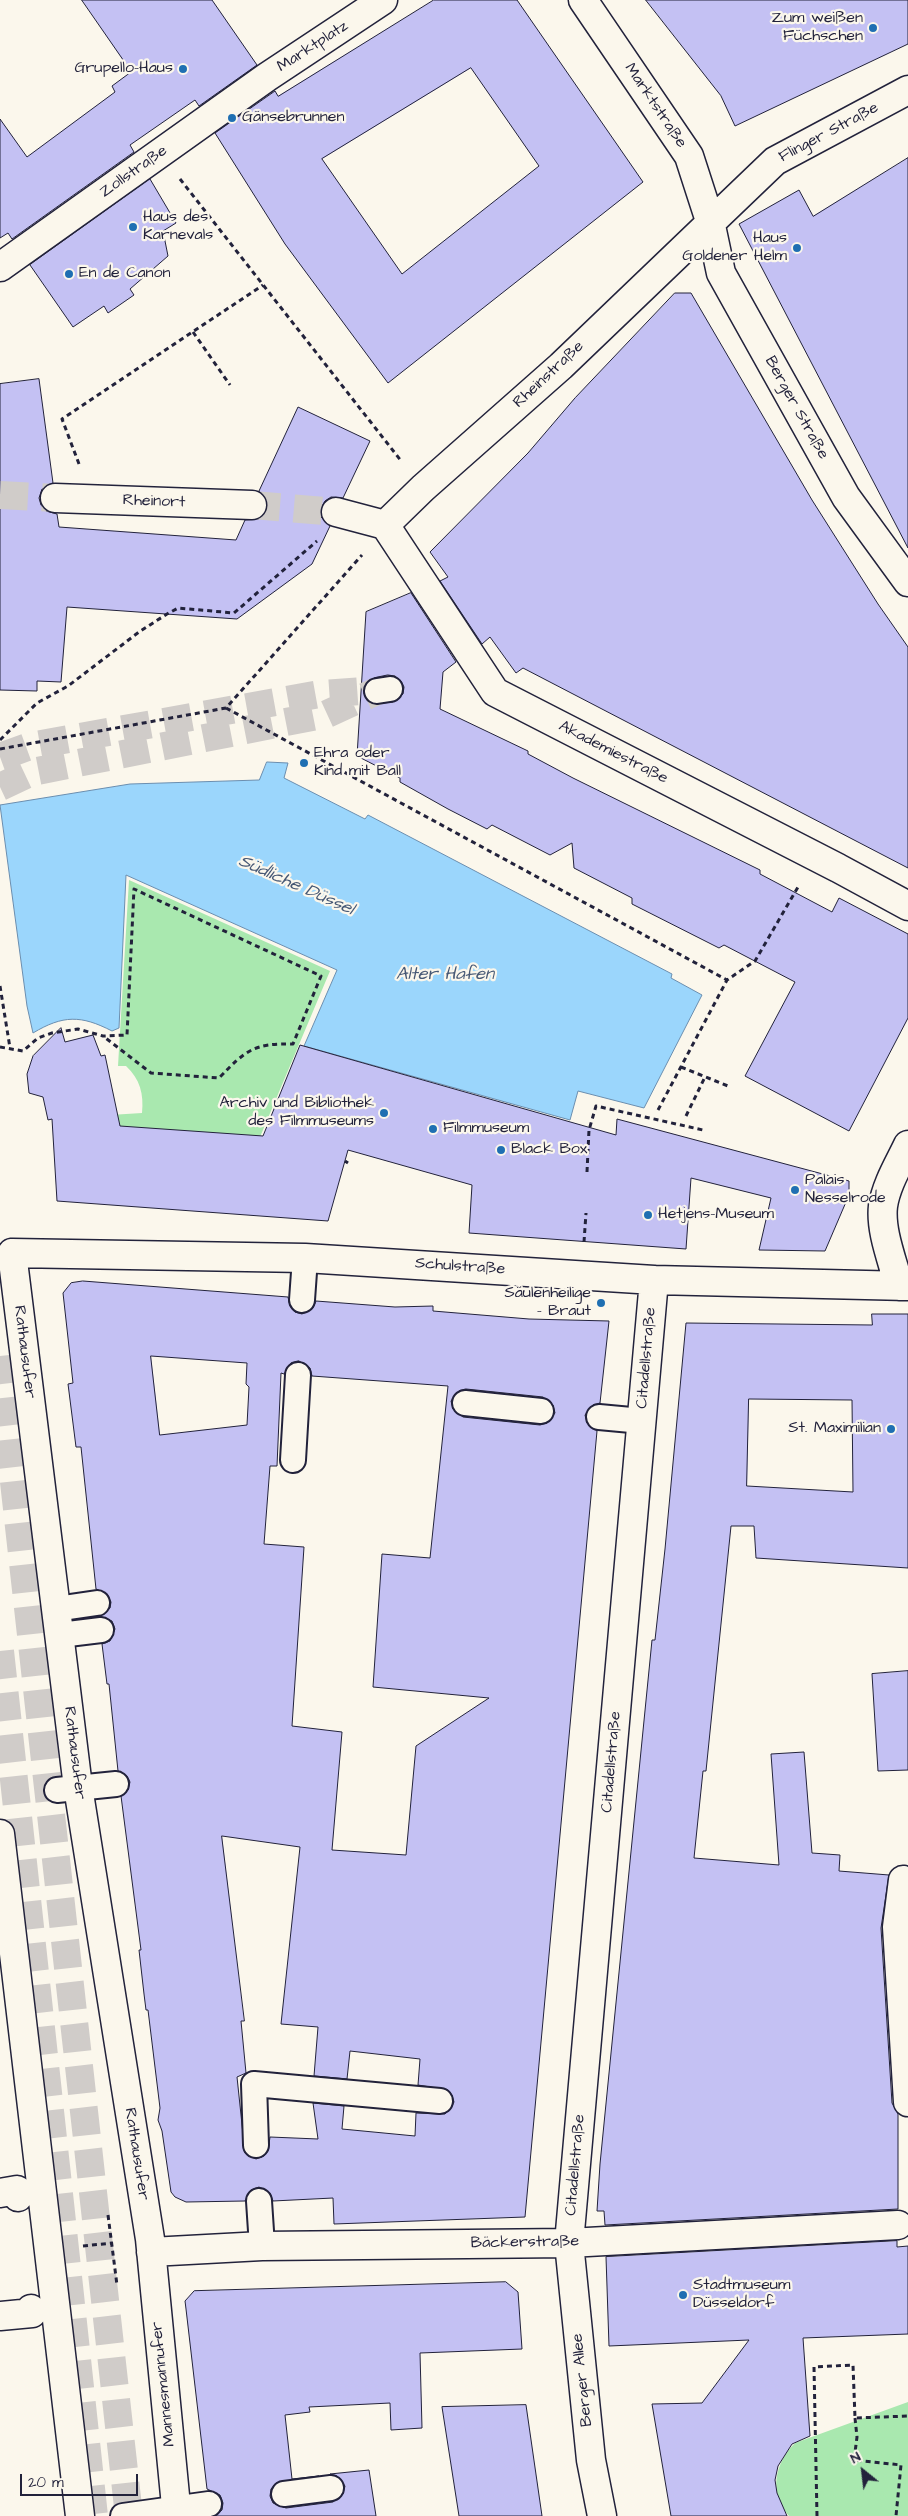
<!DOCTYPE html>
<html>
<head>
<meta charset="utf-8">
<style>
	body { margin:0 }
	#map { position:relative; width:908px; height:2516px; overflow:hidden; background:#fbf7ec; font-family:"Architects Daughter",sans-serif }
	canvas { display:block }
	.north { position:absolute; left:838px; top:2446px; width:50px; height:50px; -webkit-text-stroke:4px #fbf7ec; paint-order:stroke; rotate:331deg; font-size:14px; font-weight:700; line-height:20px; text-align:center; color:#22223b }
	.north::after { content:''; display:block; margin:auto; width:18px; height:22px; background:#22223b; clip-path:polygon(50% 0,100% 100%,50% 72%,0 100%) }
	.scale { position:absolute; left:20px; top:2474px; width:118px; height:22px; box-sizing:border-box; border:2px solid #22223b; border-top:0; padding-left:6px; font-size:15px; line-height:18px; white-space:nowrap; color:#22223b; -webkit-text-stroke:4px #fbf7ec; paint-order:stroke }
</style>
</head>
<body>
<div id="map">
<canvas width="908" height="2516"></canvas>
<div class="north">N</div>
<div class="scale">20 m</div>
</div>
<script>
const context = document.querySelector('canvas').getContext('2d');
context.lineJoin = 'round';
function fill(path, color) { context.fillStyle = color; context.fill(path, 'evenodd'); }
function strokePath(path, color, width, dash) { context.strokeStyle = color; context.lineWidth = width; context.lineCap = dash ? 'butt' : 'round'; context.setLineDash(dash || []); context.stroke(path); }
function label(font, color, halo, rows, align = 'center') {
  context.font = font + ' "Architects Daughter",sans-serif'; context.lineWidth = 4.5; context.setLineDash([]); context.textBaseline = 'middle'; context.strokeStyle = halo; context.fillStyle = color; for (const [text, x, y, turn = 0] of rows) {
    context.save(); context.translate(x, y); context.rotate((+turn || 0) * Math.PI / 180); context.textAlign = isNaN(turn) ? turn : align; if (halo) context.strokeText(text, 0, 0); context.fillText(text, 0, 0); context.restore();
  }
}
fill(new Path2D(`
	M129,880L330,971L260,1137L105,1127L110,1115L142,1113C144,1094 140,1079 126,1066H118Z
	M908,2402V2516H789C768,2494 775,2462 795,2443Z`), '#a9e8af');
const water = new Path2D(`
	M267,762L288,763L284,778L365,819L368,815L672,974L671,978L702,995L644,1108L578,1091L570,1120L304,1046L337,970L126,875L119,1028L112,1031C81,1015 63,1015 33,1033L27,1006L0,805L130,784L259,780Z`);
fill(water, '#9bd6fc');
strokePath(water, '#6b8eaf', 1);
const building = new Path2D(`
	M82,0H212L257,65L199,106L195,100L130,145L134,152L12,239L8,233L0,238V119L27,157L115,92L112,86L131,72Z
	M434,0H517L643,182L388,383L285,244L215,133L275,91L278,96ZM471,68L539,166L402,274L322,159Z
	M646,0H908V44L735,126L721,96Z
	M908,158V548L739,224L799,190L813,216Z
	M150,179L176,223L163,231L168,256L130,289L134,295L108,313L104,306L73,327L30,265Z
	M675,293H691L812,500L878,604L908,647V868L523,668L516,673L490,637L482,644L440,581L448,577L430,552L528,453L575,398Z
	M39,379L53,483L42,489L39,498L41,505L46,511L57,514L59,527L236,540L245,520L259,519L265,513L268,506L266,498L259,491L298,407L370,441L343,498L331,497L325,501L321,508V517L330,526L312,564L237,619L67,607L61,682L37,681V691L0,690V384Z
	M411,593L456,662L443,672L440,709L528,751V754L573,778L760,870V874L832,912L839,898L908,934V1018L849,1131L745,1076L795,982L724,945L719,948L632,904V898L574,868L572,843L550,855L492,825L487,829L448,809L400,782V778L357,756L366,612ZM388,675L395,676L401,681L404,687L403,694L393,702L372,704L364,694V686L374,678Z
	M61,1028L65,1042L93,1035L101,1056L105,1055L120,1126L263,1136L300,1045L616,1135L617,1119L849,1181V1195L825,1251L759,1250L771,1198L691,1178L686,1249L469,1233L472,1185L348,1150L328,1221L57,1201L52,1119L48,1120L43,1097L29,1093L27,1074L33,1056Z
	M83,1281L288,1297L290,1306L295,1312L302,1314L313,1308L316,1301L395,1307L433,1306V1311L529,1319L609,1321L600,1403L593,1405L585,1415L587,1423L597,1431L525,2217L334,2224L333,2198L273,2201L270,2193L259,2187L251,2190L245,2201L186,2202L175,2197L171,2192L162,2131L158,2120L160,2108L148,2010H146L144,1994L139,1950H141L121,1796L128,1790L130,1782L127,1776L118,1771L109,1684H107L102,1644L110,1641L115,1629L112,1621L100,1616L110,1608L111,1602L107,1594L96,1589L81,1447H76L68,1384L73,1383L63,1293L71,1283ZM151,1356L247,1363L246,1384L249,1387L247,1425L160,1435ZM299,1361L310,1368L312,1376L448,1386L430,1558L382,1554L373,1687L489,1698L416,1746L406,1855L332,1850L342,1732L292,1726L304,1547L264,1544L270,1466H277L281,1373L284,1374L291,1363ZM466,1389L543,1397L553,1405L555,1413L547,1423L540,1425L463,1417L453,1409L451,1401L459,1391ZM222,1836L300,1847L281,2024L318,2027L314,2076L347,2079L350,2051L420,2059L418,2085L448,2090L452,2095L454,2102L451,2108L445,2114L416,2113L415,2136L342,2129L344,2106L313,2103L318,2139L270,2137L268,2151L264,2156L256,2159L245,2153L237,2077L246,2073L241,2021H244Z
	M872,1314H908V1568L756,1558L754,1526H731L706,1771H703L694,1858L779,1865L771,1754L804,1752L812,1853L840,1855L839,1871L889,1875L881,1928L892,2103L898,2114V2209L605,2225L604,2211H597L600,2164L652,1640H655L665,1549L686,1323L872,1325ZM749,1399L852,1400L853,1492L747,1486Z
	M908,1671V1770L878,1771L872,1674Z
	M897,2241V2247L908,2246V2334L803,2338L810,2436L792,2444L778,2466L775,2480L777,2493L787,2516H671L652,2404L702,2403L749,2340L609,2346L606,2257Z
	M506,2282L518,2292L522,2349L420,2353L422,2428L391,2430L390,2403L309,2407L310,2412L285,2415L292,2479L319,2476L276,2483L271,2489L270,2496L273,2503L286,2508L333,2502L343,2494L345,2486L337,2476L330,2474L369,2470L376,2516H215L222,2510L223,2503L220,2495L207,2489L186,2309L185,2301L194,2291Z
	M526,2405L542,2516H459L442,2407Z`);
fill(building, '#c4c1f3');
strokePath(building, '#22223b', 1);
strokePath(new Path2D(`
	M0,495L55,498
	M252,505L336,512`), '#d0ccc9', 28, [28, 14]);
strokePath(new Path2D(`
	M0,757L30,746L320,694L363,691
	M0,787L32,772L327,714L377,691
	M0,1356L129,2516
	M0,1651L94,2516`), '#d0ccc9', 28, [28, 14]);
const lane = new Path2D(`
	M377,691L390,689
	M302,1300L305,1258
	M465,1403L541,1411
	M599,1417L642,1421
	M293,1460L298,1375
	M56,1609L97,1603
	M60,1635L101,1630
	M57,1790L116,1784
	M256,2145L254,2084L440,2101
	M259,2201L262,2246
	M284,2494L331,2488
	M123,2516L209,2504`);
const street = new Path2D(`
	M583,0L689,156L710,221L721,273L846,497L908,582
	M0,267L267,77L383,0
	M55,498L252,505
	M336,512L385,525
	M385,525L423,488L561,366L775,161L908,90
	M385,525L495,692L838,868L908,906
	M899,1286C893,1262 880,1231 883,1206C886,1185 899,1164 908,1145
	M0,1834L80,2516
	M903,1880L897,1927L908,2102
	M0,2193L17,2190L18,2197
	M151,2252L262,2246L569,2243L898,2225
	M0,2316L32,2313L31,2309
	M177,2516L150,2239L78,1787L12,1253L305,1258L654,1280L908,1286
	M602,2516L591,2460L569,2243L654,1280`);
strokePath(lane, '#22223b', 28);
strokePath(street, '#22223b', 31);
strokePath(new Path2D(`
	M180,179L402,462
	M193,332L230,385
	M79,464L62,419L263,285
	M226,708L727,980L755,961L798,887
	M0,740L37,703L68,686L139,632L167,614L178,608L234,613L317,541
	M0,749L226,708L362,555
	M0,986L10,1048
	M0,1047L23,1051L38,1038L52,1033L78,1029L103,1036L127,1035L134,889L321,976L293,1044C254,1043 246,1050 219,1078L151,1073L103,1036
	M681,1067L728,1086
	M658,1110L727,980
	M686,1116L705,1077
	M345,1161L348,1163
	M587,1172L589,1130L596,1106L703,1130
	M584,1242L586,1213
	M108,2215L117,2285
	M83,2246L112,2243
	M855,2418L857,2437L854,2460L901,2465L896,2516
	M817,2516L814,2367L853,2365L855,2418L908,2416`), '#22223b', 3, [5, 4]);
strokePath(lane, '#fbf7ec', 24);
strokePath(street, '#fbf7ec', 28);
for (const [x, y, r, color] of [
	[873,28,5,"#1f6fb2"],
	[183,69,5,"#1f6fb2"],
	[232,118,5,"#1f6fb2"],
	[133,227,5,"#1f6fb2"],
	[797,248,5,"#1f6fb2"],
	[69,274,5,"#1f6fb2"],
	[304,763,5,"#1f6fb2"],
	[384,1113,5,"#1f6fb2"],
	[433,1129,5,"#1f6fb2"],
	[501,1150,5,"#1f6fb2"],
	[795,1190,5,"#1f6fb2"],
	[648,1215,5,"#1f6fb2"],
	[601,1303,5,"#1f6fb2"],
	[891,1429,5,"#1f6fb2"],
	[683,2295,5,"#1f6fb2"]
]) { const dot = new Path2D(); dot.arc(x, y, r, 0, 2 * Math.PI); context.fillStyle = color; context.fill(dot); strokePath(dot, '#fbf7ec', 2); }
label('16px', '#22223b', '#fbf7ec', [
	["Zum weißen",863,19,"right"],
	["Füchschen",863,37,"right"],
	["Grupello-Haus",173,69,"right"],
	["Gänsebrunnen",242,118],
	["Haus des",143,218],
	["Karnevals",143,236],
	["Haus",787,239,"right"],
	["Goldener Helm",787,257,"right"],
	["En de Canon",79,274],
	["Ehra oder",314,754],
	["Kind mit Ball",314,772],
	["Archiv und Bibliothek",374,1104,"right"],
	["des Filmmuseums",374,1122,"right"],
	["Filmmuseum",443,1129],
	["Black Box",511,1150],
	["Palais",805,1181],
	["Nesselrode",805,1199],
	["Hetjens-Museum",658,1215],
	["Säulenheilige",591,1294,"right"],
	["- Braut",591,1312,"right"],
	["St. Maximilian",881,1429,"right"],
	["Stadtmuseum",693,2286],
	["Düsseldorf",693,2304]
], 'left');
label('16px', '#22223b', '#fbf7ec', [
	["Marktplatz",313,47,-33],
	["Marktstraße",655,106,56],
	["Flinger Straße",829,133,-28],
	["Zollstraße",134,172,-35],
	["Rheinstraße",549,375,-43],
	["Berger Straße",796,408,61],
	["Rheinort",154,502,2],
	["Akademiestraße",613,753,27],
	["Schulstraße",460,1267,4],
	["Rathausufer",24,1352,83],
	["Citadellstraße",647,1358,-85],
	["Rathausufer",74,1753,83],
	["Citadellstraße",612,1762,-85],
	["Rathausufer",136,2154,81],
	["Citadellstraße",576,2165,-85],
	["Bäckerstraße",525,2243,-1],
	["Berger Allee",583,2380,-96],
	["Mannesmannufer",164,2384,-96]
]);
label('italic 18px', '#465875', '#fbf7ec', [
	["Südliche Düssel",296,886,24],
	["Alter Hafen",445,975]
]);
</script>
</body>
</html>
